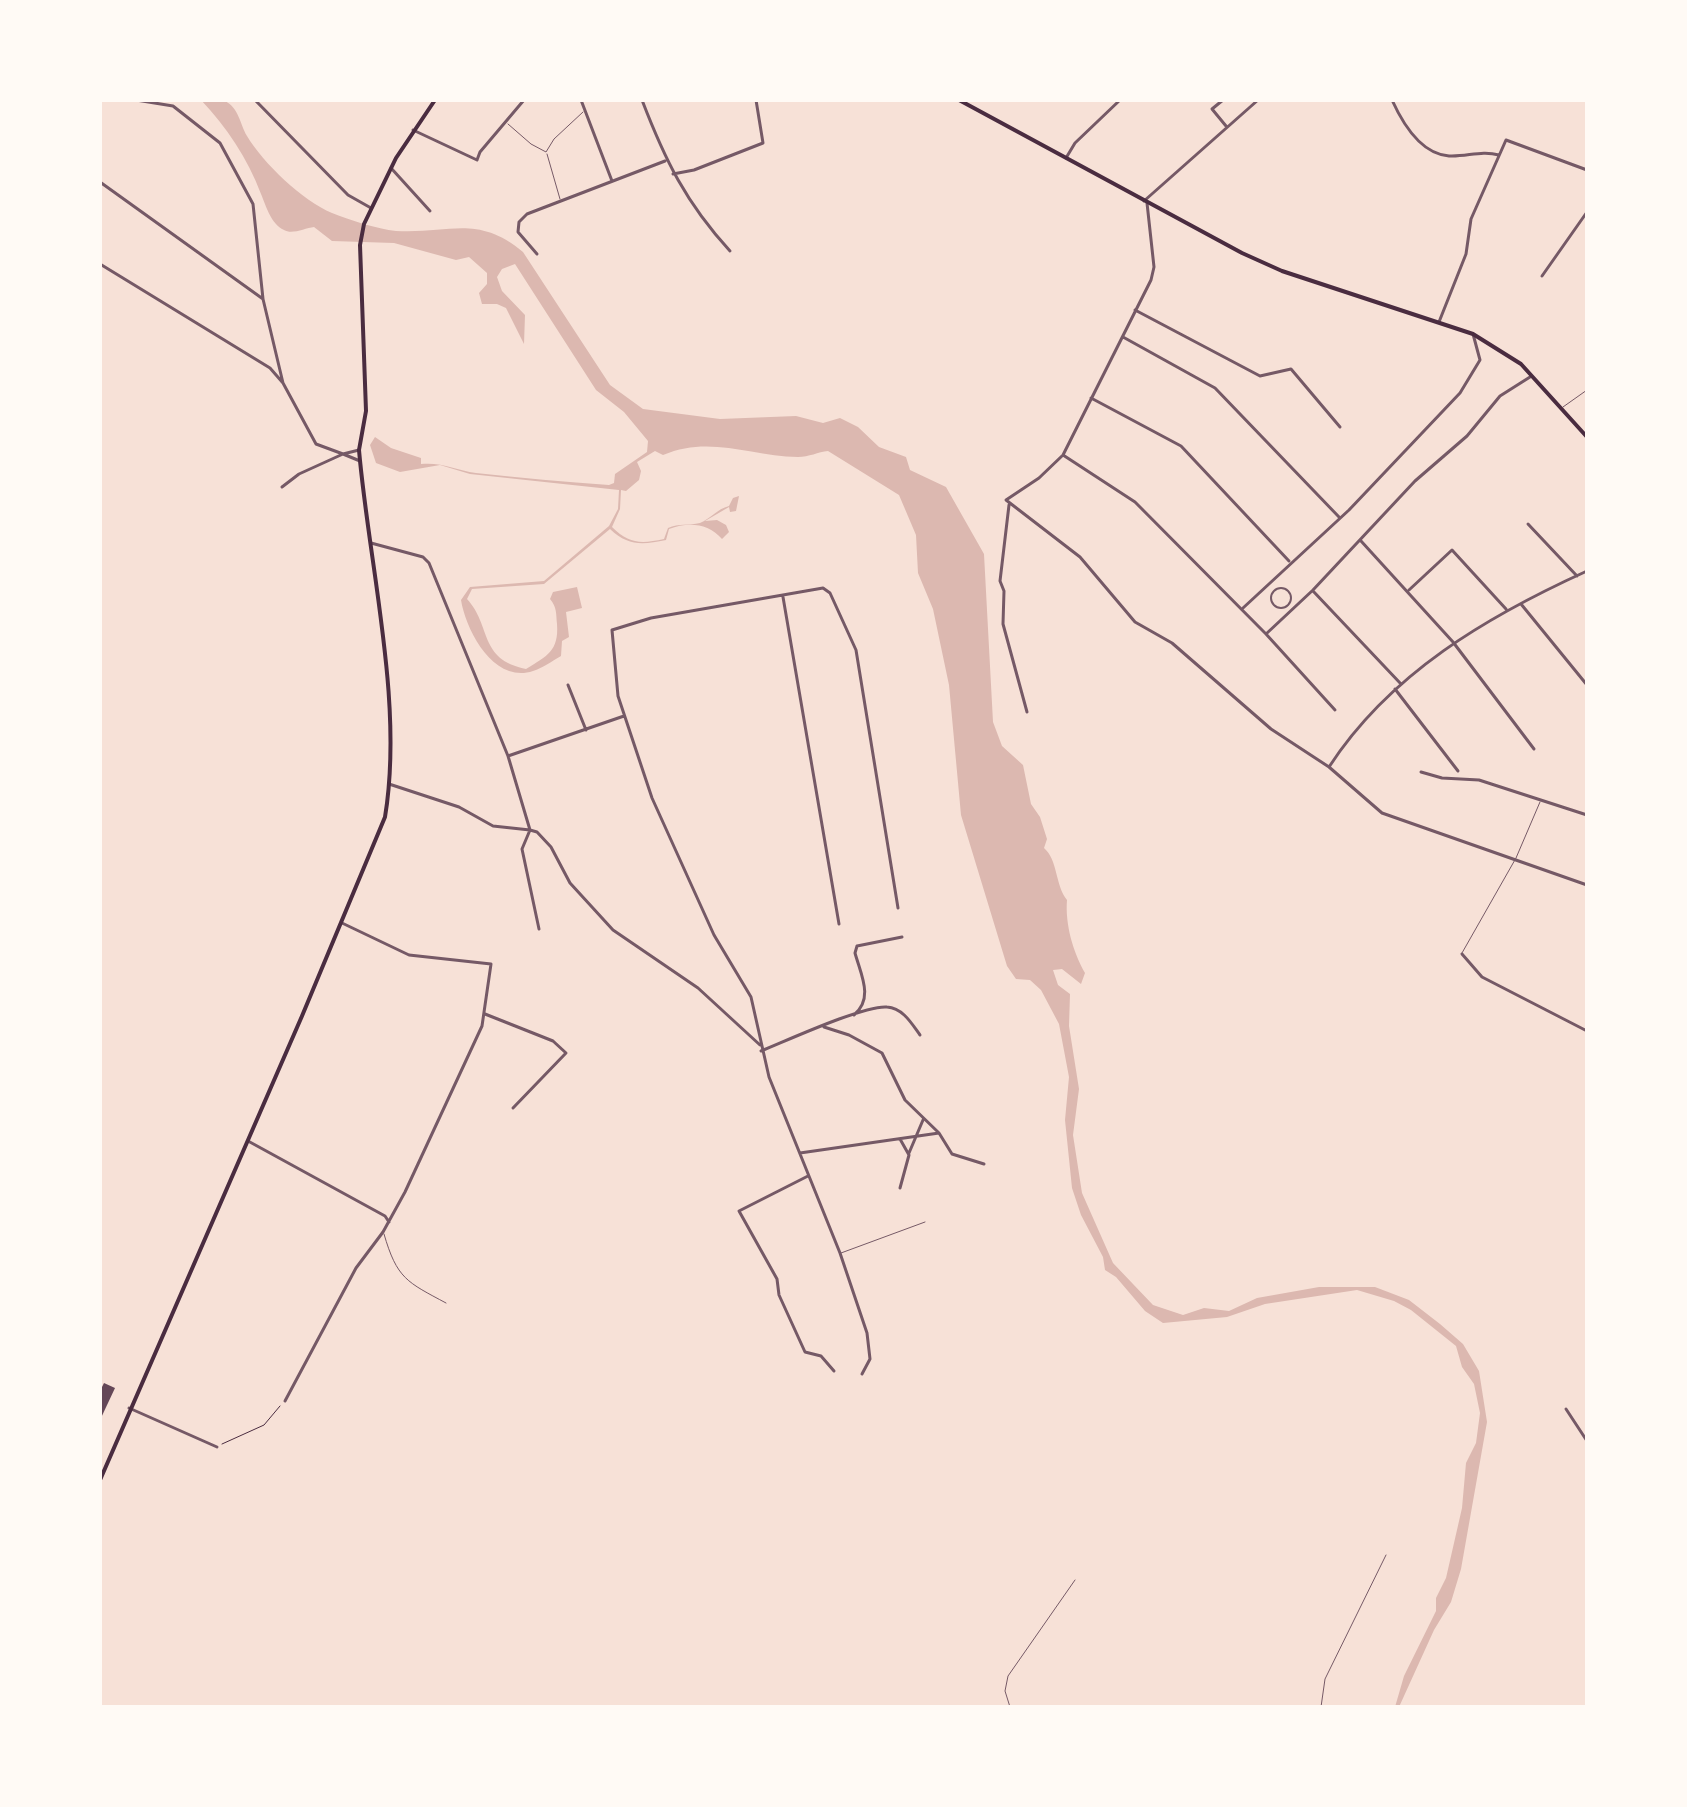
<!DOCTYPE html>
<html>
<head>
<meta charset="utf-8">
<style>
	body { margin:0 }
	#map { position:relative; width:1687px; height:1807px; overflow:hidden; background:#f7e1d7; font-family:Montserrat,sans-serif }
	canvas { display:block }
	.frame { position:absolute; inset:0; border:102px solid #fffaf5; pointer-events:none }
</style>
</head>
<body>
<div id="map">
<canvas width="1687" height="1807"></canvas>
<div class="frame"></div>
</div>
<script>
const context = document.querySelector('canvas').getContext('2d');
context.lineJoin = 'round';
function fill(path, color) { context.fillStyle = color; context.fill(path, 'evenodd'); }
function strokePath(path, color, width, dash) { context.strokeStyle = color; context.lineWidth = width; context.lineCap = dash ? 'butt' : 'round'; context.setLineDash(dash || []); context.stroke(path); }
fill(new Path2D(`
	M201,100C208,100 218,98 225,101C239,108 240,124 247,136C263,163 303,201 332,213C350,220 377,229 396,231C450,234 477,214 523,252L610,385L643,409L720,419L796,416L823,423L840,418L858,427L879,447L906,457L910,470L946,487L984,554L993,722L1002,746L1023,765L1031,804L1040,817L1047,839L1044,848C1058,860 1055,885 1067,900C1065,924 1073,952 1085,973L1081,984L1062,969L1053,970L1058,985L1070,994L1069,1026L1079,1089L1073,1135L1082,1193L1113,1263L1153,1305L1183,1315L1204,1308L1229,1311L1257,1298L1319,1287H1375L1409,1300L1440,1324L1463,1344L1479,1371L1487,1422L1461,1569L1451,1602L1434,1630L1399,1707H1395L1404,1676L1436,1611V1598L1446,1578L1462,1508L1466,1463L1476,1443L1480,1413L1474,1384L1462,1367L1456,1346L1411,1310L1394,1301L1357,1290L1265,1304L1227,1317L1163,1323L1145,1311L1116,1277L1105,1270L1103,1257L1081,1215L1072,1188L1065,1120L1069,1077L1059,1024L1041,990L1030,980L1016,979L1007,966L961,815L949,685L933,609L918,573L916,535L899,495L828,451C818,452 809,457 798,457C751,456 709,435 663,455L655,451L637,462L641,471L639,480L626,491L621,490L620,509L612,527C629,544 641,544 664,539L668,528C679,523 689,526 700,523C710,519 717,509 729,506L733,498L739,496L736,511L730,512L729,507L705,521L717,520L726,525L729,532L722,539C708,523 688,522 669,529L666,540C642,545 628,546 610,529L544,584L472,589L467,599C492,626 478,659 526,669C547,656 559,651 557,624C556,614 557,607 550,599L553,592L577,587L582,608L566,612L569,637L562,641L561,656C552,661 543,668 533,671C494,684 466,631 461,600L470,587L544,581L609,526L618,509L619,490L470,474L440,465L400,472L376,463L370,445L375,437L391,448L421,458V464C442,462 456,470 476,473C521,478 565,482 609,485L614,483L615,474L647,452L648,441L624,412L596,390L515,264L502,269L497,277L502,291L525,315L524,344L506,308L497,304H482L479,293L487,284V273L469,257L456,260L394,243L332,241L314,227C305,228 292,235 284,230C271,224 266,206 261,194C247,157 227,128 201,100Z`), '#dcb8b0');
fill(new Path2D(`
	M104,1383L115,1388L100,1420V1391Z`), '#644757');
strokePath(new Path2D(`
	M222,1444L264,1425L280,1406`), '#4a2c40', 1);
strokePath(new Path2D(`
	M508,124L531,144L546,152L554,139L583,112
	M547,154L560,199
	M1563,407L1587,390
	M1462,953L1516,858L1540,802
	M384,1234C397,1279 407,1282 446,1303
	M841,1253L925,1222
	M1010,1707L1005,1691L1008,1676L1075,1580
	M1321,1707L1325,1679L1386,1555`), '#755966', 1);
strokePath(new Path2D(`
	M1271 598a10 10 0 1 1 20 0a10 10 0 1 1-20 0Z`), '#755966', 2);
strokePath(new Path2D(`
	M136,100L173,106L220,143L253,204L263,299L283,383
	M255,100L348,195L371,208
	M581,100L612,181
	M642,100C665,160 686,203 730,251
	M1223,100L1212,109L1226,126
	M1392,100C1402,122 1421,154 1449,156C1467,157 1481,150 1499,155
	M413,130L477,160L480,152L524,100
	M1066,158L1075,143L1120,100
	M391,168L430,211
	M673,174L694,170L763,143L756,100
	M100,182L263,299
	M1144,201L1258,100
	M1147,203L1154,267L1151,280L1063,455L1039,478L1006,500L1080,557L1135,622L1172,643L1271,729L1329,767L1382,813L1587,885
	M537,254L518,232L519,222L527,214L665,161
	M100,264L270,368L283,383L316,444L343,454L359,450
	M1542,276L1587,212
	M1135,310L1260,376L1291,369L1340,427
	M1439,322L1466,254L1471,219L1506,140L1587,170
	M1123,337L1215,388L1339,517
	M1091,398L1181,446L1289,561
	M1063,455L1135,502L1266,634L1313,590L1415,481L1467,436L1500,396L1530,377
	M282,487L299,474L343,454L360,461
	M1009,505L1000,581L1004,591L1003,624L1027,712
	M1528,524L1577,576
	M1361,541L1453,642L1534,749
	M371,543L423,557L429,563L508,756L530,830L537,832L551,847L570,883L613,930L698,988L760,1045
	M1409,590L1452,550L1506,609
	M1313,591L1401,684
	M783,597L839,924
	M1521,604L1587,685
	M1243,608L1349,510L1460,393L1480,360L1473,334
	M1266,634L1335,710
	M568,685L586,730
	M1395,689L1458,771
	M508,756L624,716
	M1329,767C1390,673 1488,616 1587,571
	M1421,772L1442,778L1479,780L1587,815
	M389,784L459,807L493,826L530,830L522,849L539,929
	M1462,954L1482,977L1587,1031
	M485,1014L553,1041L566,1053L513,1108
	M854,1015C874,998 861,975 855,953L857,946L902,937
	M824,1027L849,1035L882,1053L905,1100L939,1133
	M761,1051C786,1041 864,1005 887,1007C903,1008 912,1024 920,1035
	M900,1139L909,1155L900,1188
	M248,1141L385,1216L389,1222
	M800,1153L939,1133L952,1154L984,1164
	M909,1153L923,1120
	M808,1176L739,1211L777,1279L779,1295L805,1352L821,1356L834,1371
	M862,1374L870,1359L867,1333L840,1253L769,1077L751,997L714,935L652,798L618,696L612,630L651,618L823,588L830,593L856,650L898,908
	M285,1401L356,1268L383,1232L405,1192L482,1026L491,964L409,955L342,923
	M129,1408L217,1447
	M1566,1409L1587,1441`), '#755966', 3);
strokePath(new Path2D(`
	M959,100L1242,253L1282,271L1473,334L1521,364L1587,437
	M100,1480L302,1016L385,817C404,702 369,566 359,450L366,411L360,245L364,224L396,158L435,100`), '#4a2c40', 4);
</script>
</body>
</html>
